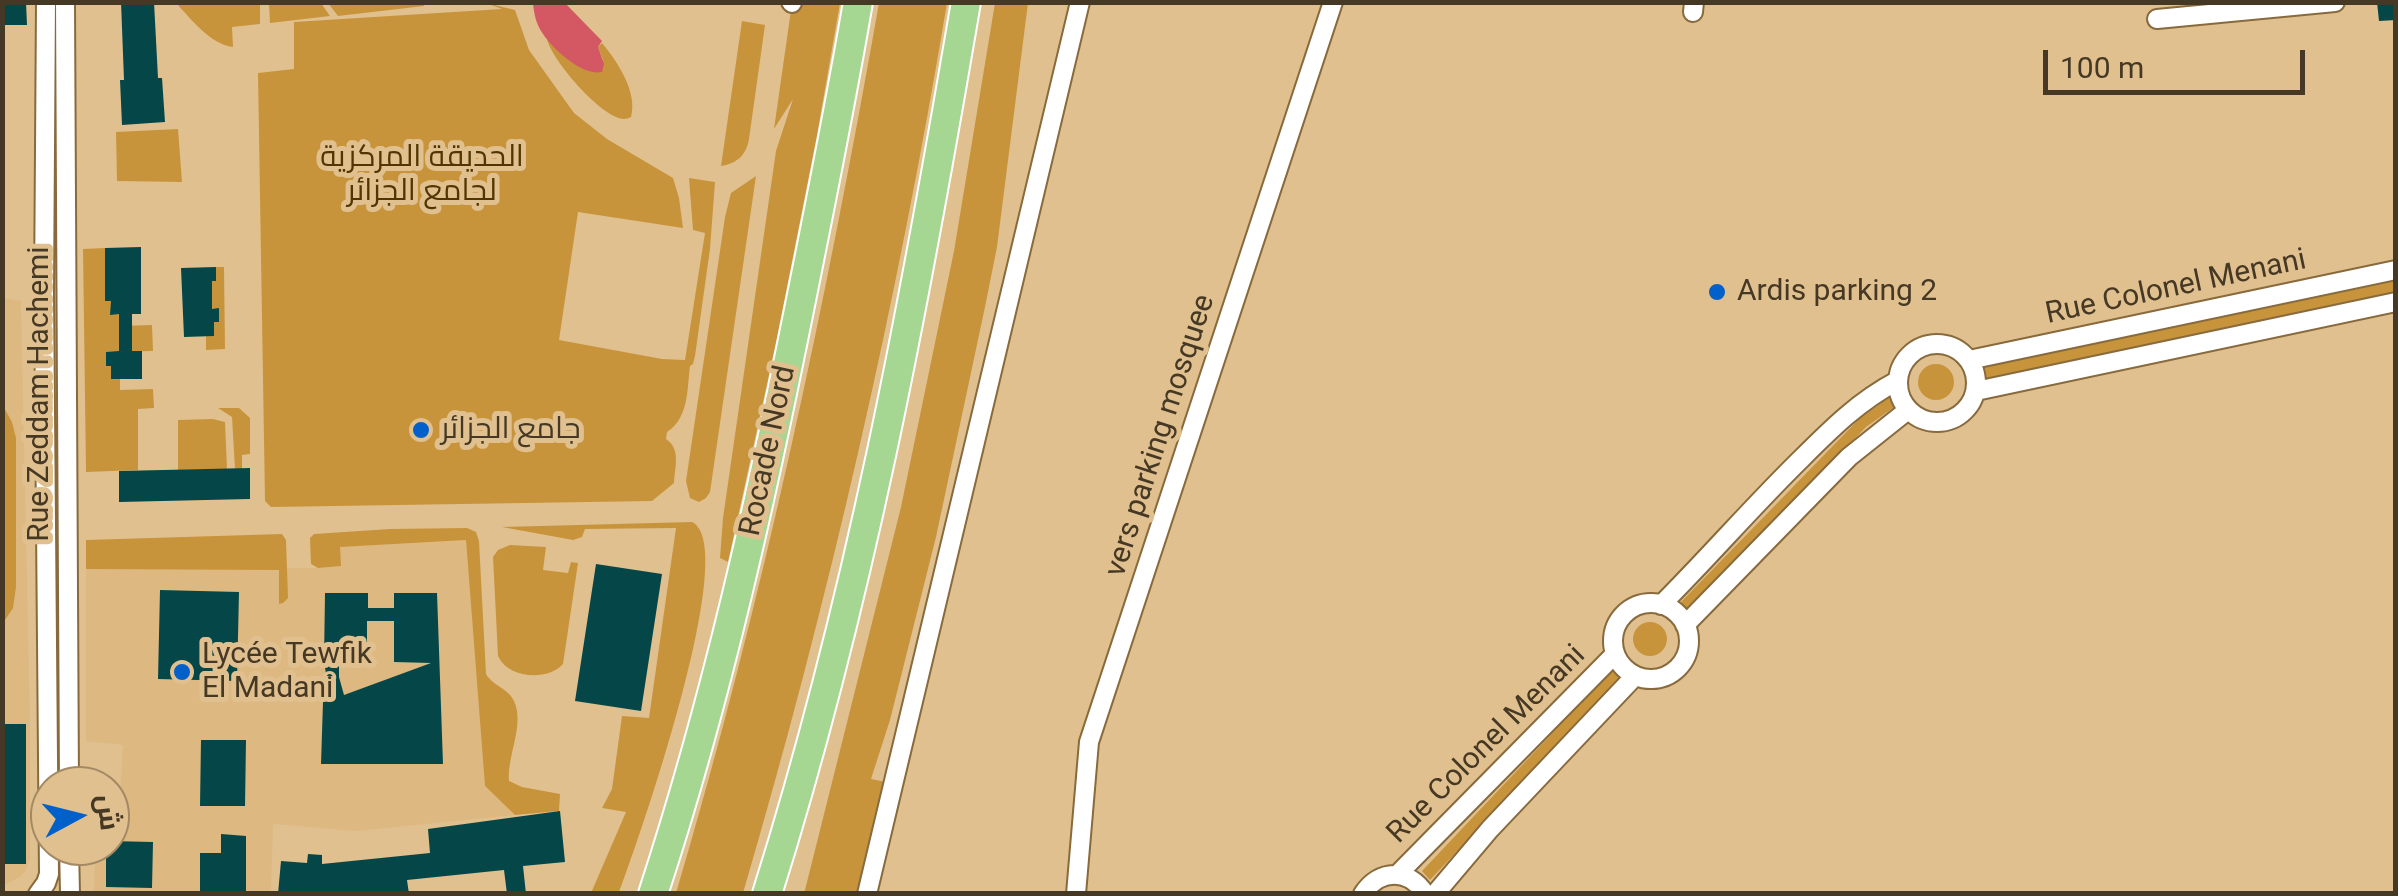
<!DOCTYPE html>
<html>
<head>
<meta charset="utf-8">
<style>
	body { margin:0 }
	#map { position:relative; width:2398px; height:896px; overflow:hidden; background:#e1c08f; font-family:Roboto,Cairo,sans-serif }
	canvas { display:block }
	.frame { position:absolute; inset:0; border:5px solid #453824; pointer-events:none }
	.north { position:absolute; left:30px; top:766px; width:100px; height:100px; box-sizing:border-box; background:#e1c08f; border:2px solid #a38a64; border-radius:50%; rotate:83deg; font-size:28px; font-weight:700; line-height:40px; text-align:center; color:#453824 }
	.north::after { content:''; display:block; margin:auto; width:35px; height:45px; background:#0160c9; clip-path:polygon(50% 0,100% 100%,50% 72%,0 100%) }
	.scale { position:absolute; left:2043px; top:50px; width:262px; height:45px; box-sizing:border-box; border:5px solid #453824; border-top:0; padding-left:12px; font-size:30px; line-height:35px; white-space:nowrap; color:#453824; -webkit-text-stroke:8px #e1c08f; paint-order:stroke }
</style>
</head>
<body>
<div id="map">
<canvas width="2398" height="896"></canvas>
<div class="frame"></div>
<div class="north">ش</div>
<div class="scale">100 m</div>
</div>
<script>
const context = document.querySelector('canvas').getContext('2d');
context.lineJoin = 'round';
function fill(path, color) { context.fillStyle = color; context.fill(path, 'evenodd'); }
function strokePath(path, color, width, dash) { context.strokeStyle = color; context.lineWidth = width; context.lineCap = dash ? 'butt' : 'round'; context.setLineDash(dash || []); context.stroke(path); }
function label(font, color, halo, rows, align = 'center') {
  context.font = font + ' Roboto,Cairo,sans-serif'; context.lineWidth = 10; context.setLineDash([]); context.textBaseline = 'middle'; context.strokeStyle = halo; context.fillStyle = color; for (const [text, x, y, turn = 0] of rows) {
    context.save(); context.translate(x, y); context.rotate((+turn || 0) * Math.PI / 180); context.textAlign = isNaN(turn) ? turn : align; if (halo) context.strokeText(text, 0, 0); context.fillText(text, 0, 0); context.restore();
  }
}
fill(new Path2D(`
	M2,298L21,301L30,723V859L26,870L20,877L3,886Z
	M466,540L485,786L515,815L356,831L273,824L271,893H94L95,846H110V832L118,830L123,745L86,741V569L318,568L340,566L339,547Z`), '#ddb880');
fill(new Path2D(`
	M176,3H260V24L232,27L233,47C210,44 192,20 176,3Z
	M269,3H321L330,16L270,23Z
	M328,3H425L424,6L338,16Z
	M486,3L515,10L529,50L574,113L607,139L673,178L679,198L683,228L578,212L559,340L662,359L685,360L705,233L693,230L689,178L715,182L710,249L695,356L693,364L690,366C687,389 689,418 667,432L666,439C681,449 675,466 674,483L652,501L271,507L265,501L258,73L294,69V22L502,9Z
	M792,3H840L817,135L776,343L728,562L720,558L723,518L776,151L793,99L774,129Z
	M879,3H947C897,303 829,601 743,893H676C763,601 826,303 879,3Z
	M995,3H1028L997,247L985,307L936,537L890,720L871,779L886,782L859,893L804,894L901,507L954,251Z
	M742,21L765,25L749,139C746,155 738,163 721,166Z
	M547,39L582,68L603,60L598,47L602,43C618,62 638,93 631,117C629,118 626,119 624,119C601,118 551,59 547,39Z
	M178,129L182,182L117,181L116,132Z
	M756,176L710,492L706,498L699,502L690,498L686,481L725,217L731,193Z
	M105,248V300L111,301V314H119V326L152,325L153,351L106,352V365L111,366V379H120V390L153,389L154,408L138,409V470L86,472L83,249Z
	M216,267H224L225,349L206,350V336H214V322H219L218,309H205L212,281H216Z
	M2395,281V293L1986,379L1983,367Z
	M1918 382a18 18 0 1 1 36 0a18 18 0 1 1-36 0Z
	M1891,396L1897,405L1866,427L1687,612L1679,604L1859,419Z
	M3,406L12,422L16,438V587L13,608L3,623Z
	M218,408H239L250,418V454L242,455V469H235L232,417Z
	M213,419L225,422L227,469L178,470V420Z
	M692,522C742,546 637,845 619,893H591L626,812L602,808L612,789L622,716L649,718L676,528L585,529L582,537L573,540L502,527Z
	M467,528L476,532L479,541L486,674C493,686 508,688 514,701C525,725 507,755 509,781L522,787L560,794L559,811L515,815L485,786L466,540L340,547L341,566L318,568L311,564L310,538L314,534L390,529Z
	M282,534L286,540L288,598L283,603L279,604V570L86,569V540Z
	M510,545L546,547L543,570L568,573L571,562L578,563L563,664C548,681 508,679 498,656L493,557L498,550Z
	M1633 639a17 17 0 1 1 34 0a17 17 0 1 1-34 0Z
	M1614,668L1622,676L1430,880L1422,871Z`), '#c8943b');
fill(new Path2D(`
	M533,3H565L602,41L598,47L604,64L602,72C582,76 554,50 543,34C536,24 534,14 533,3Z`), '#d35864');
fill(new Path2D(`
	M2,2H26L27,25H2Z
	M121,2H154L158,78H162L165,122L122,125L120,80H124Z
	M2377,2H2396V20L2379,21Z
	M141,247V314H132V351H142V379H111V366H106V352L119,351V314L110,315L111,301H105V248Z
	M216,267V281H212V309L219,308V322H214V336L184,337L181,268Z
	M250,468V499L119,502V471Z
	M596,564L662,574L641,711L575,701Z
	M160,590L239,592L237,681L158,679Z
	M325,593H368V608H394V593H437L443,764H321L323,702L330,700L324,661ZM367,621H394V662L431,663L344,695L339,677V661L367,662Z
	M2,724H26V864H2Z
	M201,740H246L245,806H200Z
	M560,811L565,862L523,866L526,894H507L504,870L407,880L409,894H278L281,861L307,863L308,854L322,855V864L430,853L428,829Z
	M221,834L246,836V894H200V853H221Z
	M110,841L153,842L152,888L106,887V846H110Z`), '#054748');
const minor = new Path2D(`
	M65,2L69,786
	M791,2L792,3
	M1693,12L1694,2
	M2157,19L2335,2
	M1898 383a39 39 0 1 1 78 0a39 39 0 1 1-78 0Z
	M1969,360L2396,270
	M1976,391L2396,302
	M1613 641a38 38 0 1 1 76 0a38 38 0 1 1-76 0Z
	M1661,605C1709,557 1753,506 1801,459C1831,429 1859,401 1897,381
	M1685,625L1849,457L1908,410
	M69,846L70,894
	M1398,874L1615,654
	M38,894L46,883L49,874L44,293L46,2
	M867,894L1080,2
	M1076,894L1089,742L1333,2
	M1363,894C1379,869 1409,868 1425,894
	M1435,894L1490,829L1635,676`);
const highway = new Path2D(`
	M653,894C717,699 761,500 801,300C821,201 841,102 858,2
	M767,894C859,603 915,302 966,2`);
strokePath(minor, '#886a3c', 22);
strokePath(highway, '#fff', 32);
strokePath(minor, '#fff', 18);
strokePath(highway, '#a6d792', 28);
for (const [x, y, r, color] of [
	[1717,292,10,"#0160c9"],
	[421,430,10,"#0160c9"],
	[182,672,10,"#0160c9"]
]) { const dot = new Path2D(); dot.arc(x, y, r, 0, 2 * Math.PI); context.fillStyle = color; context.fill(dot); strokePath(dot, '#e1c08f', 4); }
label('30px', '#513600', '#e1c08f', [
	["الحديقة المركزية",422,158],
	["لجامع الجزائر",422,192]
]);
label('30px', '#453824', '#e1c08f', [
	["Rue Colonel Menani",2176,288,-12],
	["Rue Zeddam Hachemi",40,394,-90],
	["vers parking mosquee",1161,436,-72],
	["Rocade Nord",769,451,-78],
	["Rue Colonel Menani",1487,745,-45]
]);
label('30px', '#453824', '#e1c08f', [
	["Ardis parking 2",1737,292],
	["جامع الجزائر",441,430],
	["Lycée Tewfik",202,655],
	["El Madani",202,689]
], 'left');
</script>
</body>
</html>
